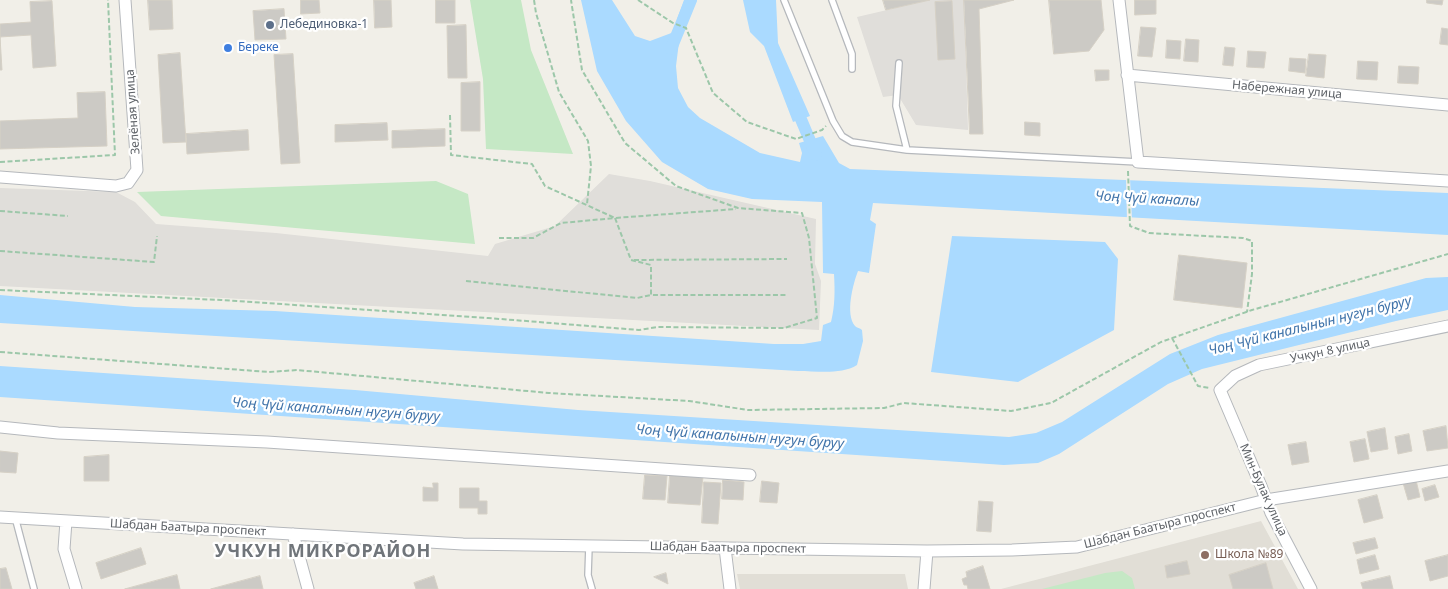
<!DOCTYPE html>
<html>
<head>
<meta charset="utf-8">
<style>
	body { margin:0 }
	canvas { display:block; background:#f1efe8 }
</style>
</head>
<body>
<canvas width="1448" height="589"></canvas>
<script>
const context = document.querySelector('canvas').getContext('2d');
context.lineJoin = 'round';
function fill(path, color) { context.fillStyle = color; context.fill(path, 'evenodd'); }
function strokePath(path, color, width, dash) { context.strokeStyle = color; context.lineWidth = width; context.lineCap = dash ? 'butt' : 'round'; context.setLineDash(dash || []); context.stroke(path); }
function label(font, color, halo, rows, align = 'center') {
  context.font = font + ' "Noto Sans",sans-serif'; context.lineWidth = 4.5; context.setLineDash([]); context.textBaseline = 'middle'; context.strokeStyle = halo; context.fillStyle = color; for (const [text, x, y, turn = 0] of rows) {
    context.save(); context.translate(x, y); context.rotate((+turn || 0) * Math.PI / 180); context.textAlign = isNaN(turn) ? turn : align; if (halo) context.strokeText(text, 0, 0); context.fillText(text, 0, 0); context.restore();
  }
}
fill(new Path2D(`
	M930,0H964L968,130L916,125L898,95L883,97L857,17Z
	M609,174L650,181L816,219L815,264L821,281L819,330L0,286V188L116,192L135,202L156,224L276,233L488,256L495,244L555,226Z`), '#e0deda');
fill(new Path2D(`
	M1261,521L1298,589H1001Z
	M737,574H905L908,589H740Z`), '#e1ded6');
fill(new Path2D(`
	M470,0H521L531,50L573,154L486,149L483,79Z
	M436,181L468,194L475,244L161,216L137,192Z
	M1122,571L1132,578L1135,589H1042L1105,573Z`), '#c5e8c5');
fill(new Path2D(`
	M581,0H612L635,36L650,41L674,32L680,34L676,66L678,88L688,107L700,118L760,153L800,162L802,153L799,143L823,136L839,163L850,169L1448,193V235L873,203L870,220L876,224L869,273L858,271C853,284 845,314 855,326C857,328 860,328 862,330L863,341L857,365C841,375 817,371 798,371L0,323V295L135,307L275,311L774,344H803L821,341L823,325L831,322C835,306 835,291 834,274L823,273L822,202L752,199L708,189L662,162L626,121L597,71Z
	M684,0H697L686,23L677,19Z
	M743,0H776L778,43L810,116L793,122L764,46L750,32Z
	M952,236L1105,242L1118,259L1114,330L1018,382L931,372Z
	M1448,277V310L1396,321L1202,369L1168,384L1059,454L1038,463L1004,465L0,397V366L355,390L578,410L1009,437L1036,433L1062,422L1170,354L1218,335L1426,278Z`), '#aadaff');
fill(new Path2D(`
	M1126,178H1130L1132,220H1127Z`), '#f1efe8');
strokePath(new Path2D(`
	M671,49L691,0
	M795,105L816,155`), '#aadaff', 12);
const building = new Path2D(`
	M148,0H172L173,29L150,30Z
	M301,0H319L320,13L301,14Z
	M374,0H391L392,27L375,28Z
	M436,0H455V23H436Z
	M883,0H930L886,10Z
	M964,0H1014L979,9L983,134H970Z
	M1049,0H1101L1104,30L1089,51L1054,54Z
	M1135,0H1156V14L1135,15Z
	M1427,0H1443L1442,5L1427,3Z
	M52,1L56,66L33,68L31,35L0,37L2,70H0V24L31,22L30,2Z
	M952,1L955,59L938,60L935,2Z
	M284,9L286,39L255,40L253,11Z
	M466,25L467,78H448L447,26Z
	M1141,27L1156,28L1152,57L1138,56Z
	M1442,28L1448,29V45L1440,44Z
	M1186,39L1199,40L1198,62L1184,61Z
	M1167,40L1181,41L1180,59L1166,58Z
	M1225,47L1235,48L1233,66L1223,65Z
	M1248,51L1266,52L1264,68L1247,67Z
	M180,53L186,142L163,143L158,55Z
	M293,54L300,163L281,164L274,55Z
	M1309,54L1326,55L1324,78L1306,76Z
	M1290,58L1306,59L1305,73L1289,71Z
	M1358,61L1378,62L1377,80L1357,79Z
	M1399,66L1419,67L1418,84L1398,83Z
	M1095,70H1109V80L1096,81Z
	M480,82V131H461V83Z
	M105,92L107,146L0,149V121L78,118L77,93Z
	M1025,122L1040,123V136L1025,135Z
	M387,123L388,140L335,142V125Z
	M445,129V146L392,148V131Z
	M248,130L249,150L187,154L186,134Z
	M1179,255L1247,263L1242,308L1174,300Z
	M1446,426L1448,448L1427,451L1423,431Z
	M1385,428L1388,449L1371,452L1367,432Z
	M1409,434L1412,451L1398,454L1395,437Z
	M1365,439L1369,459L1354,462L1350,442Z
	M1306,442L1309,462L1292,465L1288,445Z
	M0,451L18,453L16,473L0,472Z
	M109,455V481H84V457Z
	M645,475L667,476L665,500L643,499Z
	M670,475L703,477L700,505L668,503Z
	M723,480L744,482L743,500L722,499Z
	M1416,480L1420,497L1408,500L1403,483Z
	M762,481L779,483L777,503L760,502Z
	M704,482L721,483L718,524L702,523Z
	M433,483H438V501H423V487L433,488Z
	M1435,485L1439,497L1425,501L1422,489Z
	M460,488H479V501H487V514H478V508H460Z
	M1377,495L1383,518L1364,523L1358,500Z
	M979,501L993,502L991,532L977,531Z
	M1375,538L1378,548L1356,554L1353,543Z
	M141,548L146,564L101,579L96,563Z
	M1375,555L1379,569L1360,574L1357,560Z
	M1448,555V576L1430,581L1425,561Z
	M1187,561L1190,574L1167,578L1165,566Z
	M1266,563L1273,589H1233L1229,575Z
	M983,566L990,589H968L967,585H964L962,579L967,577L966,572Z
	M6,568L12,589H0V569Z
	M666,573L668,584L654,577Z
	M177,575L180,589H125Z
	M260,576L263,589H211Z
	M434,576L438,589H416L414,583Z
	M1390,576L1393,589H1363L1361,583Z`);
fill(building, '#cccac5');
strokePath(building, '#d6d1c6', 1);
const lane = new Path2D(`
	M784,0L833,121L842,136L852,142L907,150L1138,162
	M832,0L852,54V69
	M899,63L896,106L907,150
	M15,517L34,589
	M589,546L588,575L592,589`);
const street = new Path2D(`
	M1119,0L1138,162L1448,181
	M1127,75L1448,105
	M0,177L116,186L128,183L137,170L125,0
	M0,427L58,433L267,442L750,475
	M0,517L463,544L927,551L1012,550L1077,547L1266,500L1448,471
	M66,521L64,549L76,589
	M293,534L308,589
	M725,548L730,589
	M924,589L927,551
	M1311,589L1271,513L1261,486L1220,390L1235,376L1259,365L1448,326`);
strokePath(lane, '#b5b8bc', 8);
strokePath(street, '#b5b8bc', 13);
strokePath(new Path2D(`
	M534,0L536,13L559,92L588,141L591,166L587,204
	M638,0L673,23L686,28L713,93L747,122L796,139L822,130L826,126
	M450,115L451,155L532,164L545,186L615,218L736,209
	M0,162L115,155L108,0
	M1128,171L1130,226L1149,233L1243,238L1252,241V274L1247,312
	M0,211L68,216
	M499,238H533L561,223L615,218L631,260L651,265V295H787
	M0,251L154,262L157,236
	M634,260L787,259
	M466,281L637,298L651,295
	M0,290L221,300L488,318L639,330L657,327L784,328L817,318L809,238L802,213L738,208L676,186L625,143L582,70L571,0
	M1172,338L1198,386L1210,388
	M0,352L269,372L297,370L549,393L689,401L748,410L884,408L904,403L1011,411L1051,403L1161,342L1252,310L1448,254`), '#9cc7a9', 2, [5, 2.5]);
strokePath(lane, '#fff', 5.5);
strokePath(street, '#fff', 11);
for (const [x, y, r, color] of [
	[270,25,5,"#5c6f8a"],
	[228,48,5,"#3f7fe0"],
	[1205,555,5,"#8d6e63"]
]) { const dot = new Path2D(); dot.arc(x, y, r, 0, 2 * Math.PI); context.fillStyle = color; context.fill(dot); strokePath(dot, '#fff', 2); }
label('12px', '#4e5e75', '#fff', [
	["Лебединовка-1",280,25]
], 'left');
label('12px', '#366cbe', '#fff', [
	["Береке",238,48]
], 'left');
label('12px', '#5f6368', '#fff', [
	["Набережная улица",1287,90,5],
	["Зелёная улица",133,112,-94],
	["Учкун 8 улица",1330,351,-12],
	["Мин-Булак улица",1263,490,66],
	["Шабдан Баатыра проспект",1160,526,-14],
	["Шабдан Баатыра проспект",188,528,3],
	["Шабдан Баатыра проспект",728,548,1]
]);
label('12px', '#785e54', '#fff', [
	["Школа №89",1215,555]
], 'left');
label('italic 14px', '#4174aa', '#fff', [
	["Чоң Чүй каналы",1147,199,3],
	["Чоң Чүй каналынын нугун буруу",1310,326,-14],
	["Чоң Чүй каналынын нугун буруу",336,410,4],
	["Чоң Чүй каналынын нугун буруу",740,437,4]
]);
context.letterSpacing = '1px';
label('bold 18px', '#70757a', '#fff', [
	["УЧКУН МИКРОРАЙОН",323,552]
]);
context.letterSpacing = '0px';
</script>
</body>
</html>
